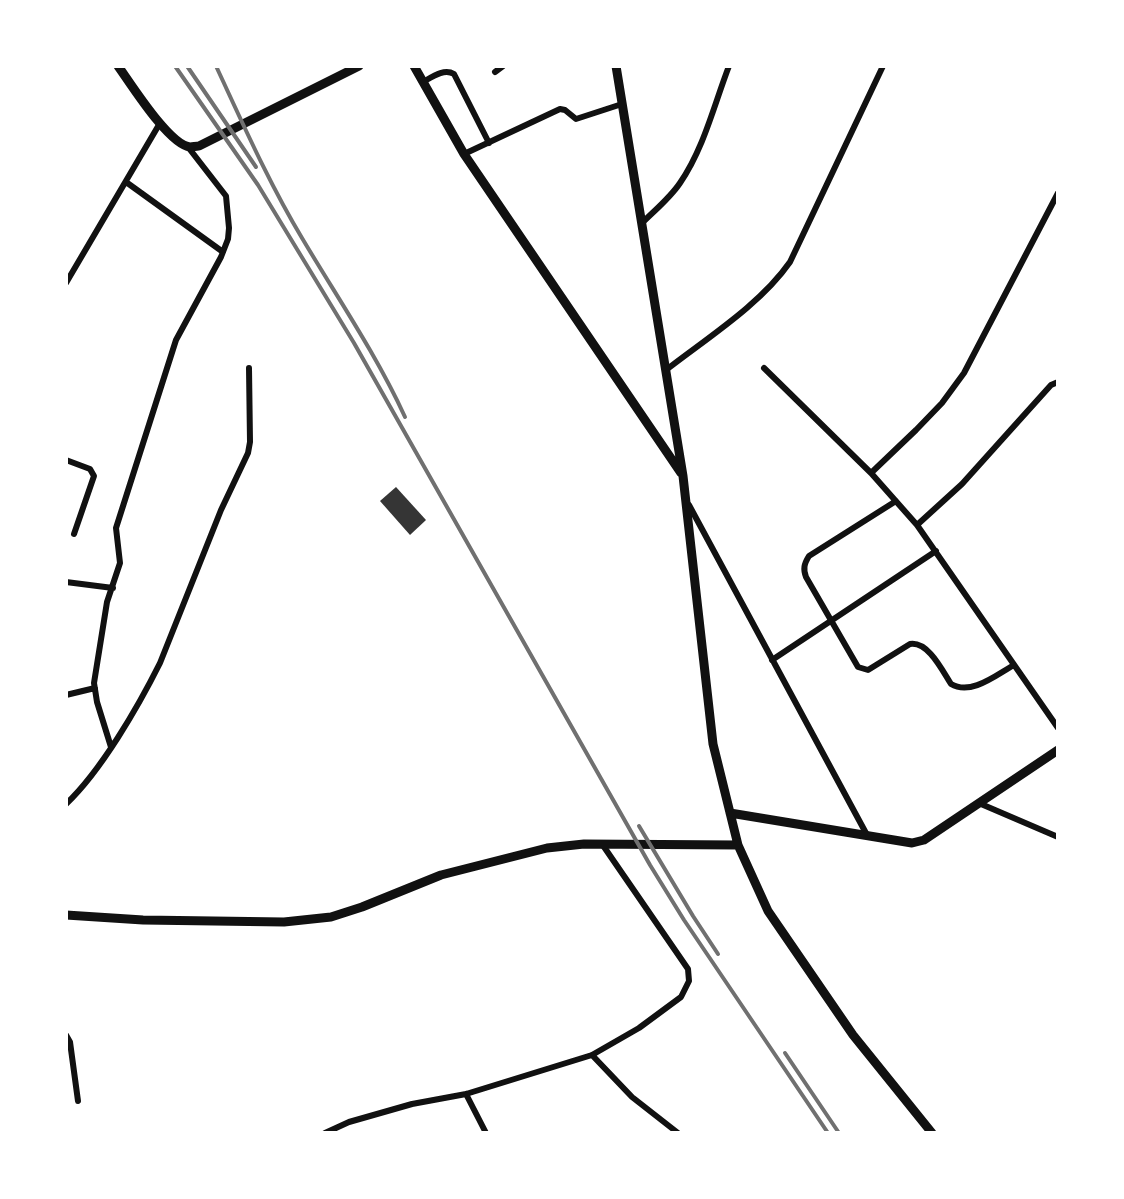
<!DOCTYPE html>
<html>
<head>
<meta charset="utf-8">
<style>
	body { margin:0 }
	#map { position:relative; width:1124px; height:1199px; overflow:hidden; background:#fff; font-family:Poppins,sans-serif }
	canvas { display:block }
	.frame { position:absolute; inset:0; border:68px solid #fff; pointer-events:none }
</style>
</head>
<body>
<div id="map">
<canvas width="1124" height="1199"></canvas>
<div class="frame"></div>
</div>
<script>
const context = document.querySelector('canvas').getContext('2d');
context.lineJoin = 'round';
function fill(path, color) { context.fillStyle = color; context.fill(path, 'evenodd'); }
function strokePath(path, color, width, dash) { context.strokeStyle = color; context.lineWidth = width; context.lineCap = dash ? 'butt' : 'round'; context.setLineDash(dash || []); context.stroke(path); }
fill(new Path2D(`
	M396,487L426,520L410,535L380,501Z`), '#353535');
strokePath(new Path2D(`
	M495,72L503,66
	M423,82C432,77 444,68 454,74L489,143
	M464,154L560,109L565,110L576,119L622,104
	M126,182L223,252
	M642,223C655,210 670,198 680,183C704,148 714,105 729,66
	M66,283L160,123
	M764,368L871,473L917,525L1058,728
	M666,370C707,338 760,305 790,262L883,66
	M66,460L90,469L94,476L74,534
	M871,473L916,430L942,403L964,373L1058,193
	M896,501L809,556C804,564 803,569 806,577L858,667L868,670L910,644C928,641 942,670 951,684C971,696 996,675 1014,665
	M689,505L867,835
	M917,525L962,484L1051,385L1058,382
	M66,582L113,588
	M772,660L936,551
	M66,695L95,688
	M111,747L97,702L94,683L107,602L120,563L116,528L176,340L221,257L228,239L229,228L226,196L188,147
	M66,804C101,771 138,707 160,663L221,510L248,453L250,442L249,368
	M981,804L1058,837
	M66,1035L70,1042L78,1101
	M592,1055L632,1097L678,1133
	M466,1094L486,1133
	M325,1133L349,1122L412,1104L466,1094L592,1055L639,1028L681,997L689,981L688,969L602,844`), '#111', 6);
strokePath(new Path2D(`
	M118,66C131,84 169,145 190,147C193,147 196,146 199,146L359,66
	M414,66L464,154L681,473
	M616,66L683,476L713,744L738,845L768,911L853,1035L932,1133
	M730,813L912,843L924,840L1058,750
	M66,915L143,920L284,922L331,917L362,907L441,875L547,848L584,844L738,845`), '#111', 9);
strokePath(new Path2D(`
	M175,66L258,185L354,343L650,865L684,920L828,1133
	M187,66L256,167
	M216,66C243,124 269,183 302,238C337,297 376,354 405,417
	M639,826L693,916L718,954
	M785,1053L839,1133`), '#707070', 4);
</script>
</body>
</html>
